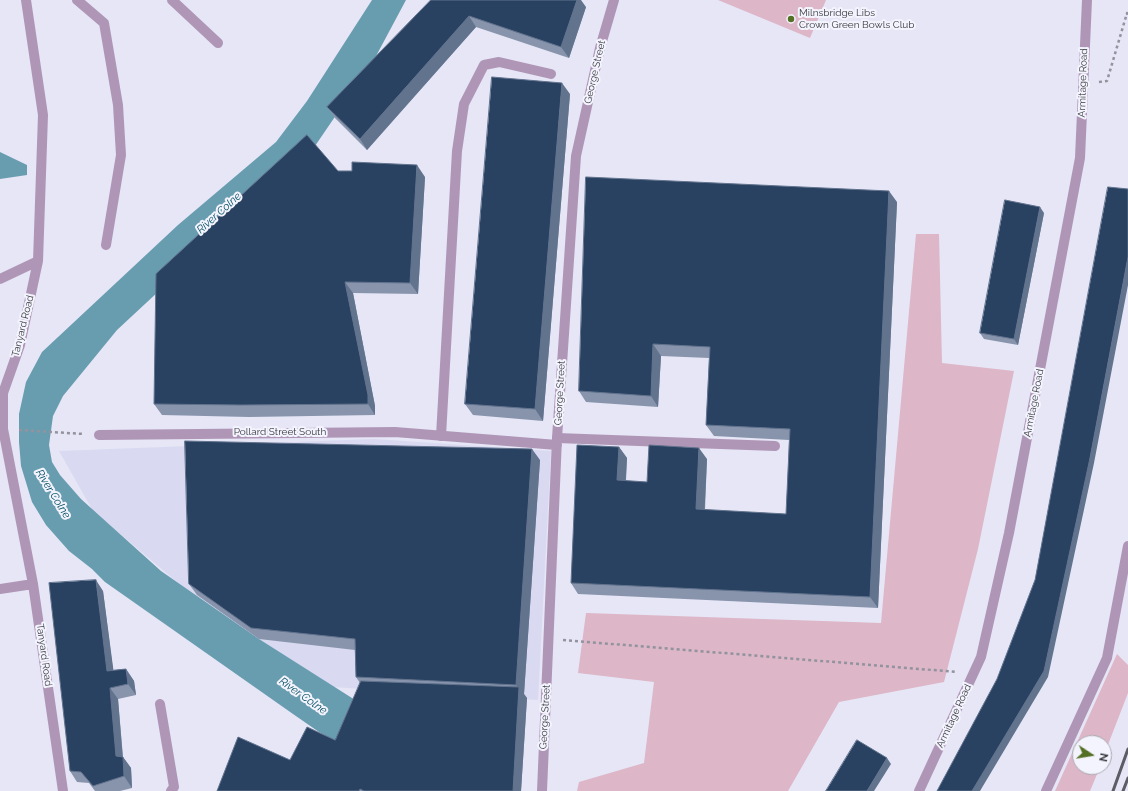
<!DOCTYPE html>
<html>
<head>
<meta charset="utf-8">
<style>
	body { margin:0 }
	#map { position:relative; width:1128px; height:791px; overflow:hidden; background:#e6e6f6; font-family:Raleway,sans-serif }
	canvas { display:block }
	.north { position:absolute; left:1072px; top:735px; width:40px; height:40px; box-sizing:border-box; background:#f4f4fe; border:1px solid #a9a9b2; border-radius:50%; rotate:102deg; font-size:11px; font-weight:700; line-height:16px; text-align:center; color:#39393f }
	.north::after { content:''; display:block; margin:auto; width:14px; height:18px; background:#537024; clip-path:polygon(50% 0,100% 100%,50% 72%,0 100%) }
</style>
</head>
<body>
<div id="map">
<canvas width="1128" height="791"></canvas>
<div class="north">N</div>
</div>
<script>
const context = document.querySelector('canvas').getContext('2d');
context.lineJoin = 'round';
function fill(path, color) { context.fillStyle = color; context.fill(path, 'evenodd'); }
function strokePath(path, color, width, dash) { context.strokeStyle = color; context.lineWidth = width; context.lineCap = dash ? 'butt' : 'round'; context.setLineDash(dash || []); context.stroke(path); }
function label(font, color, halo, rows, align = 'center') {
  context.font = font + ' Raleway,sans-serif'; context.lineWidth = 4; context.setLineDash([]); context.textBaseline = 'middle'; context.strokeStyle = halo; context.fillStyle = color; for (const [text, x, y, turn = 0] of rows) {
    context.save(); context.translate(x, y); context.rotate((+turn || 0) * Math.PI / 180); context.textAlign = isNaN(turn) ? turn : align; if (halo) context.strokeText(text, 0, 0); context.fillText(text, 0, 0); context.restore();
  }
}
fill(new Path2D(`
	M374,439L551,451L538,700L332,687L197,599L93,511L59,451Z`), '#d9d9f1');
fill(new Path2D(`
	M718,0H826L810,38Z
	M916,234H939L942,363L1014,371L978,549L944,682L839,702L788,791H577L579,782L644,763L654,682L578,673L586,613L881,623Z
	M1117,654L1128,665V693L1104,755V743H1080V767H1100L1090,791H1055Z`), '#ddb6c7');
fill(new Path2D(`
	M372,0H406L375,58L315,146L117,330L63,396L53,416L49,445L52,462L60,475L81,499L161,571L259,639L363,705L345,746L319,732L293,714L105,582L92,569L69,551L46,525L32,502L21,466L19,442V414L26,382L42,352L178,225L276,142L307,101Z
	M0,152L27,165V175L0,179Z`), '#689db0');
strokePath(new Path2D(`
	M1099,82L1107,81L1127,13L1128,17
	M19,430L84,434
	M563,640L957,672`), '#93939f', 2.5, [3, 3]);
strokePath(new Path2D(`
	M77,0L104,23L118,105L121,155L106,245
	M172,0L218,43
	M441,436L457,151L464,104L484,65L499,62L551,74
	M557,438L775,446
	M160,704L174,787L171,791`), '#af96b7', 10);
strokePath(new Path2D(`
	M26,0L43,115L38,261L20,345L3,393V429L33,584L63,791
	M0,279L38,261
	M99,435L395,432L557,445
	M0,589L33,584
	M542,791L557,438L576,156L600,48L614,0
	M919,791L981,657L1009,533L1080,158L1087,0
	M1046,791L1107,658L1128,546`), '#af96b7', 10);
strokePath(new Path2D(`
	M1113,791L1128,749
	M1123,791L1128,778`), '#5c5c64', 3);
fill(new Path2D(`
	M431,0L586,7L569,58L476,27L367,150L335,118L327,107Z
	M570,94L543,421L473,415L465,404Z
	M338,171L425,177L418,294L353,293L375,406V415L249,417L162,415L154,404Z
	M586,177L897,202L878,608L578,594L571,583L619,447L627,458L626,481L647,482L707,459L705,510L786,514L789,440L714,436L706,425L709,358L661,356L658,407L586,402L579,391Z
	M1044,213L1018,345L984,339L980,333Z
	M540,460L524,694L527,698L521,791H217L290,760L335,740L360,683L356,677L355,650L259,639L197,595L189,584Z
	M103,591L113,670L126,669L134,681L136,695L118,699L123,757L131,768L132,788L120,791H95L89,783L77,782L70,771Z`), '#8894ac');
fill(new Path2D(`
	M577,0H581L586,7L569,58L561,47Z
	M469,16L476,27L367,150L360,139Z
	M562,83L570,94L543,421L535,409Z
	M417,165L425,177L418,294L410,283Z
	M889,191L897,202L878,608L870,597Z
	M1040,207L1044,213L1018,345L1014,339Z
	M1128,257V285L1094,463L1048,677L980,791H972L1090,458Z
	M345,282L353,293L375,406V415L368,404Z
	M653,344L661,356L658,407L651,396Z
	M619,447L627,458L625,492L617,480Z
	M699,448L707,459L704,521L696,509Z
	M532,449L540,460L524,694L527,698L521,791H513L519,690L516,685Z
	M96,580L103,591L115,682L107,671Z
	M126,669L134,681L136,695L128,684Z
	M110,688L118,699L123,760V757L131,768L132,788L124,776L116,756Z
	M887,758L891,764L874,791H867Z`), '#62738e');
const building = new Path2D(`
	M431,0H577L561,47L469,16L360,139L327,107Z
	M492,77L562,83L535,409L465,404Z
	M307,135L338,171H352V162L417,165L410,283L345,282L368,395V404L241,405L154,404L156,274Z
	M586,177L889,191L870,597L571,583L577,445L619,447L617,480L647,482L649,445L699,448L696,509L786,514L790,429L706,425L710,347L653,344L651,396L579,391Z
	M1108,187L1128,189V257L1090,458L1044,671L972,791H937L997,679L1035,580Z
	M1005,200L1040,207L1014,339L980,333Z
	M185,441L532,449L516,685L356,677L355,639L251,628L189,584Z
	M96,580L107,671L126,669L128,684L110,688L116,756L123,757L124,776L93,786L81,772L70,771L49,583Z
	M361,681L519,687L513,791H364L360,789L359,791H217L238,737L290,760L307,727L335,740Z
	M857,740L887,758L867,791H826Z`);
fill(building, '#294261');
strokePath(building, '#62738e', 1);
for (const [x, y, r, color] of [
	[791,19,4,"#537024"]
]) { const dot = new Path2D(); dot.arc(x, y, r, 0, 2 * Math.PI); context.fillStyle = color; context.fill(dot); strokePath(dot, '#f4f4fe', 1.5); }
label('10px', '#39393f', '#f4f4fe', [
	["Milnsbridge Libs",799,13],
	["Crown Green Bowls Club",799,25]
], 'left');
label('10px', '#39393f', '#f4f4fe', [
	["George Street",595,72,-77],
	["Armitage Road",1083,83,-88],
	["Tanyard Road",23,326,-76],
	["George Street",560,393,-87],
	["Armitage Road",1034,403,-79],
	["Pollard Street South",280,432],
	["Tanyard Road",44,655,82],
	["Armitage Road",954,716,-65],
	["George Street",545,717,-87]
]);
label('italic 11px', '#004e62', '#f4f4fe', [
	["River Colne",219,213,-42],
	["River Colne",53,494,58],
	["River Colne",303,696,35]
]);
</script>
</body>
</html>
